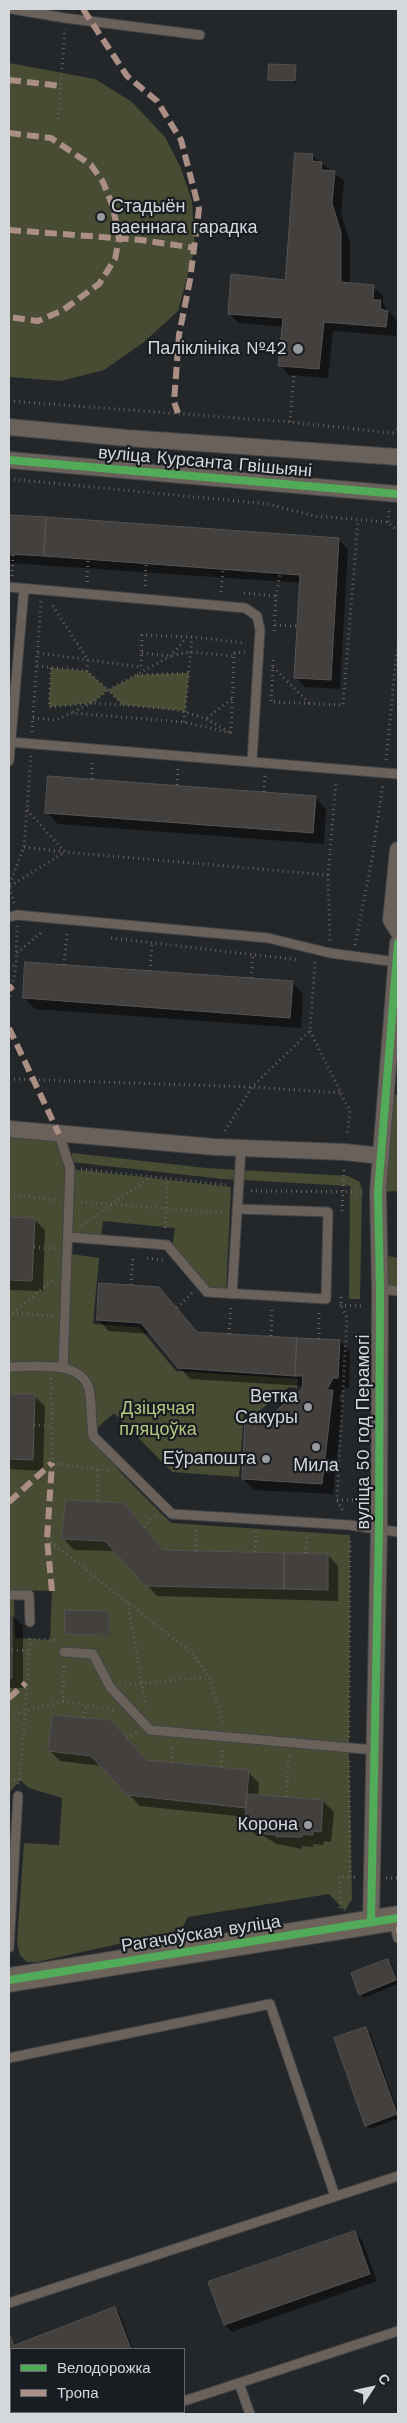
<!DOCTYPE html>
<html>
<head>
<meta charset="utf-8">
<style>
	body { margin:0 }
	#map { position:relative; width:407px; height:2423px; overflow:hidden; background:#24272a; font-family:"Work Sans",sans-serif }
	canvas { display:block }
	.frame { position:absolute; inset:0; border:10px solid #d4d7db; pointer-events:none }
	.legend { position:absolute; left:10px; top:2348px; width:175px; height:65px; box-sizing:border-box; background:#191d22; border:1px solid #64676c; margin:0; padding:6px 9px; list-style:none; font-size:15px; color:#d4d7db }
	.legend li { display:flex; align-items:center; gap:10px; height:25px }
	.legend b { width:25px; border:1px solid #64676c }
	.north { position:absolute; left:347px; top:2363px; width:50px; height:50px; -webkit-text-stroke:4px #191d22; paint-order:stroke; rotate:55deg; font-size:14px; font-weight:700; line-height:20px; text-align:center; color:#d4d7db }
	.north::after { content:''; display:block; margin:auto; width:18px; height:22px; background:#d4d7db; clip-path:polygon(50% 0,100% 100%,50% 72%,0 100%) }
</style>
</head>
<body>
<div id="map">
<canvas width="407" height="2423"></canvas>
<div class="frame"></div>
<ul class="legend">
<li><b style="height:6px;background:#51ab58"></b>Велодорожка</li>
<li><b style="height:6px;background:#ac8f84"></b>Тропа</li>
</ul>
<div class="north">С</div>
</div>
<script>
const context = document.querySelector('canvas').getContext('2d');
context.lineJoin = 'round';
function fill(path, color) { context.fillStyle = color; context.fill(path, 'evenodd'); }
function strokePath(path, color, width, dash) { context.strokeStyle = color; context.lineWidth = width; context.lineCap = dash ? 'butt' : 'round'; context.setLineDash(dash || []); context.stroke(path); }
function label(font, color, halo, rows, align = 'center') {
  context.font = font + ' "Work Sans",sans-serif'; context.lineWidth = 4.5; context.setLineDash([]); context.textBaseline = 'middle'; context.strokeStyle = halo; context.fillStyle = color; for (const [text, x, y, turn = 0] of rows) {
    context.save(); context.translate(x, y); context.rotate((+turn || 0) * Math.PI / 180); context.textAlign = isNaN(turn) ? turn : align; if (halo) context.strokeText(text, 0, 0); context.fillText(text, 0, 0); context.restore();
  }
}
fill(new Path2D(`
	M9,63L95,79L132,102L165,137L180,166L192,201L195,248L178,311L144,342L104,370L61,381L9,377Z
	M51,668L87,671L108,690L137,675L189,673L185,711L123,705L108,690L92,703L49,707Z
	M384,1094L398,1095V1191L378,1192Z
	M9,1129L59,1134L70,1168L63,1368L89,1388L93,1436L121,1473L171,1523L350,1535L349,1753L352,1899L345,1911L329,1894L188,1917L181,1930L37,1962H27L20,1955L17,1943L24,1843L59,1845L62,1798L29,1788L20,1780L9,1793V1678L12,1677V1615L9,1614V1280L32,1281L35,1219L9,1217ZM66,1500L124,1503L163,1550L328,1554V1590L145,1586L105,1541L62,1539ZM16,1590L52,1591L50,1640L15,1638L14,1595ZM53,1715L111,1720L146,1760L249,1770L246,1807L128,1795L91,1756L48,1751ZM248,1794L323,1800L321,1831H313V1835L303,1834L302,1837L277,1838V1835L255,1830V1826H245Z
	M72,1153L206,1168L348,1176L360,1182L362,1192L360,1299H349L350,1186L223,1179L71,1162Z
	M71,1169L231,1187L226,1292L208,1291L172,1250L175,1228L103,1221L101,1238L69,1236Z
	M71,1254L99,1258L93,1324L139,1327L176,1371L298,1379L297,1388L289,1387L258,1412H244L239,1477L172,1472L114,1413L96,1429L92,1387L81,1370L67,1365Z
	M388,1256L398,1258V1287L388,1286Z`), '#474c33');
fill(new Path2D(`
	M296,67V83L269,79Z
	M312,155L344,181L341,213L350,243V284L373,287L383,296V304L397,321L396,336L333,331L328,378L289,375L280,365L283,327L239,323L229,313L286,282Z
	M9,516L338,539L348,549L340,689L305,687L295,677L301,583L9,563Z
	M315,797L326,809L324,844L58,824L47,812Z
	M292,982L303,994L301,1028L35,1009L24,998Z
	M9,1218L34,1219L45,1230L43,1291L9,1290Z
	M100,1284L198,1334L340,1341L350,1352L349,1388H344L339,1398L343,1403L333,1494L254,1490L243,1479L266,1421L304,1390V1386L190,1379L151,1334L109,1331L98,1320Z
	M9,1395L34,1396L45,1406L43,1471L9,1469Z
	M134,1515L165,1552L328,1555L338,1566V1601L157,1596L116,1551L74,1550L64,1539Z
	M109,1612L110,1636L66,1633Z
	M9,1615H12L23,1626V1688H9Z
	M49,1750L248,1772L259,1783L258,1796L323,1801L334,1812L331,1842L324,1841L323,1845L313,1844V1847L302,1846V1849L277,1844L263,1836H257L246,1825L247,1817L140,1806L102,1766L60,1761Z
	M388,1960L392,1964L398,1984L364,1998L360,1994Z
	M366,2028L370,2032L398,2112V2119L370,2129L366,2125Z
	M354,2232L362,2240L377,2281L232,2332L225,2325Z
	M115,2308L119,2312L133,2349H11V2402L9,2403V2334L16,2345Z`), '#0007');
const building = new Path2D(`
	M269,64L296,65L295,81L268,80Z
	M295,153L313,154L312,161L322,162L321,170L335,171L332,203L341,233V282L374,285L373,300H381L380,309L388,311L386,327L324,322L319,369L278,366L283,318L228,314L231,274L285,280Z
	M9,515L46,517L44,556L9,554Z
	M46,517L339,538L331,680L294,678L300,575L44,556Z
	M48,776L316,796L313,833L45,813Z
	M25,962L293,981L290,1018L23,998Z
	M9,1217L35,1218L32,1281L9,1280Z
	M99,1283L159,1287L197,1332L297,1338L295,1376L178,1368L141,1323L97,1320Z
	M297,1338L340,1340L338,1378H333L327,1390H333L322,1484L242,1479L245,1419L265,1420L302,1389L303,1376H295Z
	M9,1394H35L33,1460L9,1459Z
	M66,1500L124,1503L163,1550L284,1553V1589L145,1586L105,1541L62,1539Z
	M284,1553L328,1554V1590L284,1589Z
	M65,1610L109,1611V1635L65,1634Z
	M9,1614H12V1678H9Z
	M53,1715L111,1720L146,1760L249,1770L246,1808L127,1795L91,1756L48,1751Z
	M247,1794L323,1800L321,1832L313,1831V1835L303,1834L302,1837H276L277,1835L264,1834L265,1831L255,1830V1826H245Z
	M388,1959L396,1980L359,1995L351,1973Z
	M366,2027L397,2114L365,2126L334,2038Z
	M355,2231L370,2274L224,2325L208,2282Z
	M115,2307L131,2349H11V2397L9,2398V2333L14,2345Z`);
fill(building, '#44403e');
strokePath(building, '#535353', 1);
const lane = new Path2D(`
	M12,9L65,18L200,35
	M9,587L245,608L257,616L260,630L252,761
	M10,742L398,774
	M9,761L24,589
	M9,917L17,915L268,938L330,953L396,962
	M59,1134L70,1168L63,1368
	M68,1237L167,1245L207,1292L326,1299L328,1212L238,1209
	M380,1289L398,1291
	M232,1294L241,1149
	M9,1367C32,1367 81,1359 89,1389C92,1403 91,1421 93,1436L172,1514L349,1525L398,1532
	M9,1595H29L30,1622
	M64,1652L93,1654L110,1687L150,1730L374,1750
	M393,1919L398,1938
	M9,1948L18,1796
	M9,2058L270,2004L335,2196
	M9,2303L398,2176
	M239,2383L250,2414
	M184,2401L398,2331
	M145,2414L152,2412`);
const street = new Path2D(`
	M9,427L127,438L398,457
	M9,460L398,494
	M398,850L391,920L398,931
	M9,1129L215,1147L345,1152L381,1156
	M371,1921L379,1528L380,1289L378,1192L398,943`);
const secondary = new Path2D(`
	M9,1980L398,1918`);
strokePath(lane, '#414345', 11);
strokePath(street, '#414345', 18);
strokePath(secondary, '#414345', 26);
strokePath(new Path2D(`
	M58,119L65,29
	M9,401L290,422L393,433L398,429
	M290,422L294,375
	M9,479L268,504L314,516L388,522L398,531
	M388,522L389,509
	M12,576L13,554
	M87,582L88,560
	M145,586L146,564
	M221,592L223,570
	M244,593L276,596
	M275,625L297,626
	M274,631L276,596L280,574
	M38,653L141,667L142,635L192,637L246,643
	M142,653L171,656L190,652L234,656L235,653L246,652
	M273,660L271,702L343,705L358,521
	M37,666L87,671L88,660L51,603
	M273,667L310,704
	M51,668L49,707L92,703L123,705L108,690L171,656L186,638
	M137,675L189,673
	M123,705C167,709 190,707 229,732
	M73,712L92,703L108,690L87,671
	M33,718L56,720L71,713L184,722L231,733
	M207,718L232,699
	M184,722L192,637
	M32,732L41,601
	M231,733L234,656
	M386,760L398,641
	M92,779V759
	M177,785L178,769
	M264,792L265,775
	M27,810L65,852L328,875L330,942
	M24,847L64,852
	M328,875L336,781
	M10,886L65,852
	M14,903L9,886L24,847L31,755
	M111,938L299,960
	M355,945L372,859L383,784
	M17,953L43,931
	M9,962L16,967
	M64,965L67,934
	M150,971L152,943
	M251,978L253,954
	M9,1001L16,967L17,926
	M310,1031L350,1111L347,1136
	M9,1079L252,1087L342,1093
	M225,1131L252,1087L310,1031L315,962
	M81,1169L226,1185
	M251,1191L362,1192
	M9,1194L56,1200
	M81,1202L224,1213
	M342,1211L344,1168
	M82,1226L150,1177
	M165,1228L168,1179
	M34,1247L56,1249
	M147,1258L163,1260
	M131,1285L133,1257
	M341,1297V1305L347,1318L337,1500L344,1513
	M340,1305L364,1306
	M177,1308L192,1293
	M12,1313L53,1316
	M9,1316L55,1278
	M229,1334L231,1305
	M271,1336L272,1307
	M319,1339V1310
	M51,1378L52,1463L111,1471
	M34,1425L52,1426
	M98,1470V1502
	M337,1500H364
	M144,1527L156,1515
	M47,1539L193,1654L209,1677L224,1724
	M196,1551V1526
	M255,1552L256,1530
	M306,1553L307,1534
	M128,1603L146,1707
	M12,1650L29,1651
	M125,1685L208,1677
	M63,1701L109,1709L114,1712
	M9,1716L63,1701L64,1664
	M84,1718L86,1705
	M349,1737L350,1538
	M127,1739L137,1732
	M349,1761L350,1877H358
	M172,1763L173,1743
	M221,1767L222,1748
	M9,1779L20,1780
	M18,1784L20,1780L30,1639L59,1640
	M286,1797L289,1755
	M386,1878H398
	M340,1908V1876L350,1877`), '#67625f', 3, [1, 4]);
strokePath(lane, '#6a615a', 9);
strokePath(street, '#6a615a', 16);
strokePath(secondary, '#6c635b', 24);
strokePath(new Path2D(`
	M83,9L127,76L157,101L181,140L199,209L190,280L179,335L174,402L178,413
	M9,80L62,86
	M9,133L51,138L91,165L103,182L113,207L119,239L115,259L99,284L63,310L38,321L9,317
	M9,230L141,240L195,248
	M9,989L13,986
	M9,1028L59,1134
	M9,1502L52,1463
	M52,1591L47,1539L52,1463
	M9,1698L26,1683
	M396,1930H398`), '#ac8f84', 6, [12, 6]);
strokePath(new Path2D(`
	M9,460L398,494
	M371,1921L379,1528L380,1289L378,1192L398,943
	M9,1980L398,1918`), '#51ab58', 8);
for (const [x, y, r, color] of [
	[101,217,5,"#96999d"],
	[298,349,6,"#96999d"],
	[308,1407,5,"#96999d"],
	[316,1447,5,"#96999d"],
	[266,1459,5,"#96999d"],
	[308,1825,5,"#96999d"]
]) { const dot = new Path2D(); dot.arc(x, y, r, 0, 2 * Math.PI); context.fillStyle = color; context.fill(dot); strokePath(dot, '#191d22', 2); }
label('18px', '#d4d7db', '#191d22', [
	["Стадыён",111,207,"left"],
	["ваеннага гарадка",111,228,"left"],
	["Паліклініка №42",287,349],
	["Ветка",298,1397],
	["Сакуры",298,1418],
	["Еўрапошта",256,1459],
	["Мила",316,1466,"center"],
	["Корона",298,1825]
], 'right');
label('18px', '#d4d7db', '#191d22', [
	["вуліца Курсанта Гвішыяні",205,462,5],
	["вуліца 50 год Перамогі",364,1432,-90],
	["Рагачоўская вуліца",201,1934,-9]
]);
label('18px', '#b9c781', '#191d22', [
	["Дзіцячая",158,1409],
	["пляцоўка",158,1430]
]);
</script>
</body>
</html>
